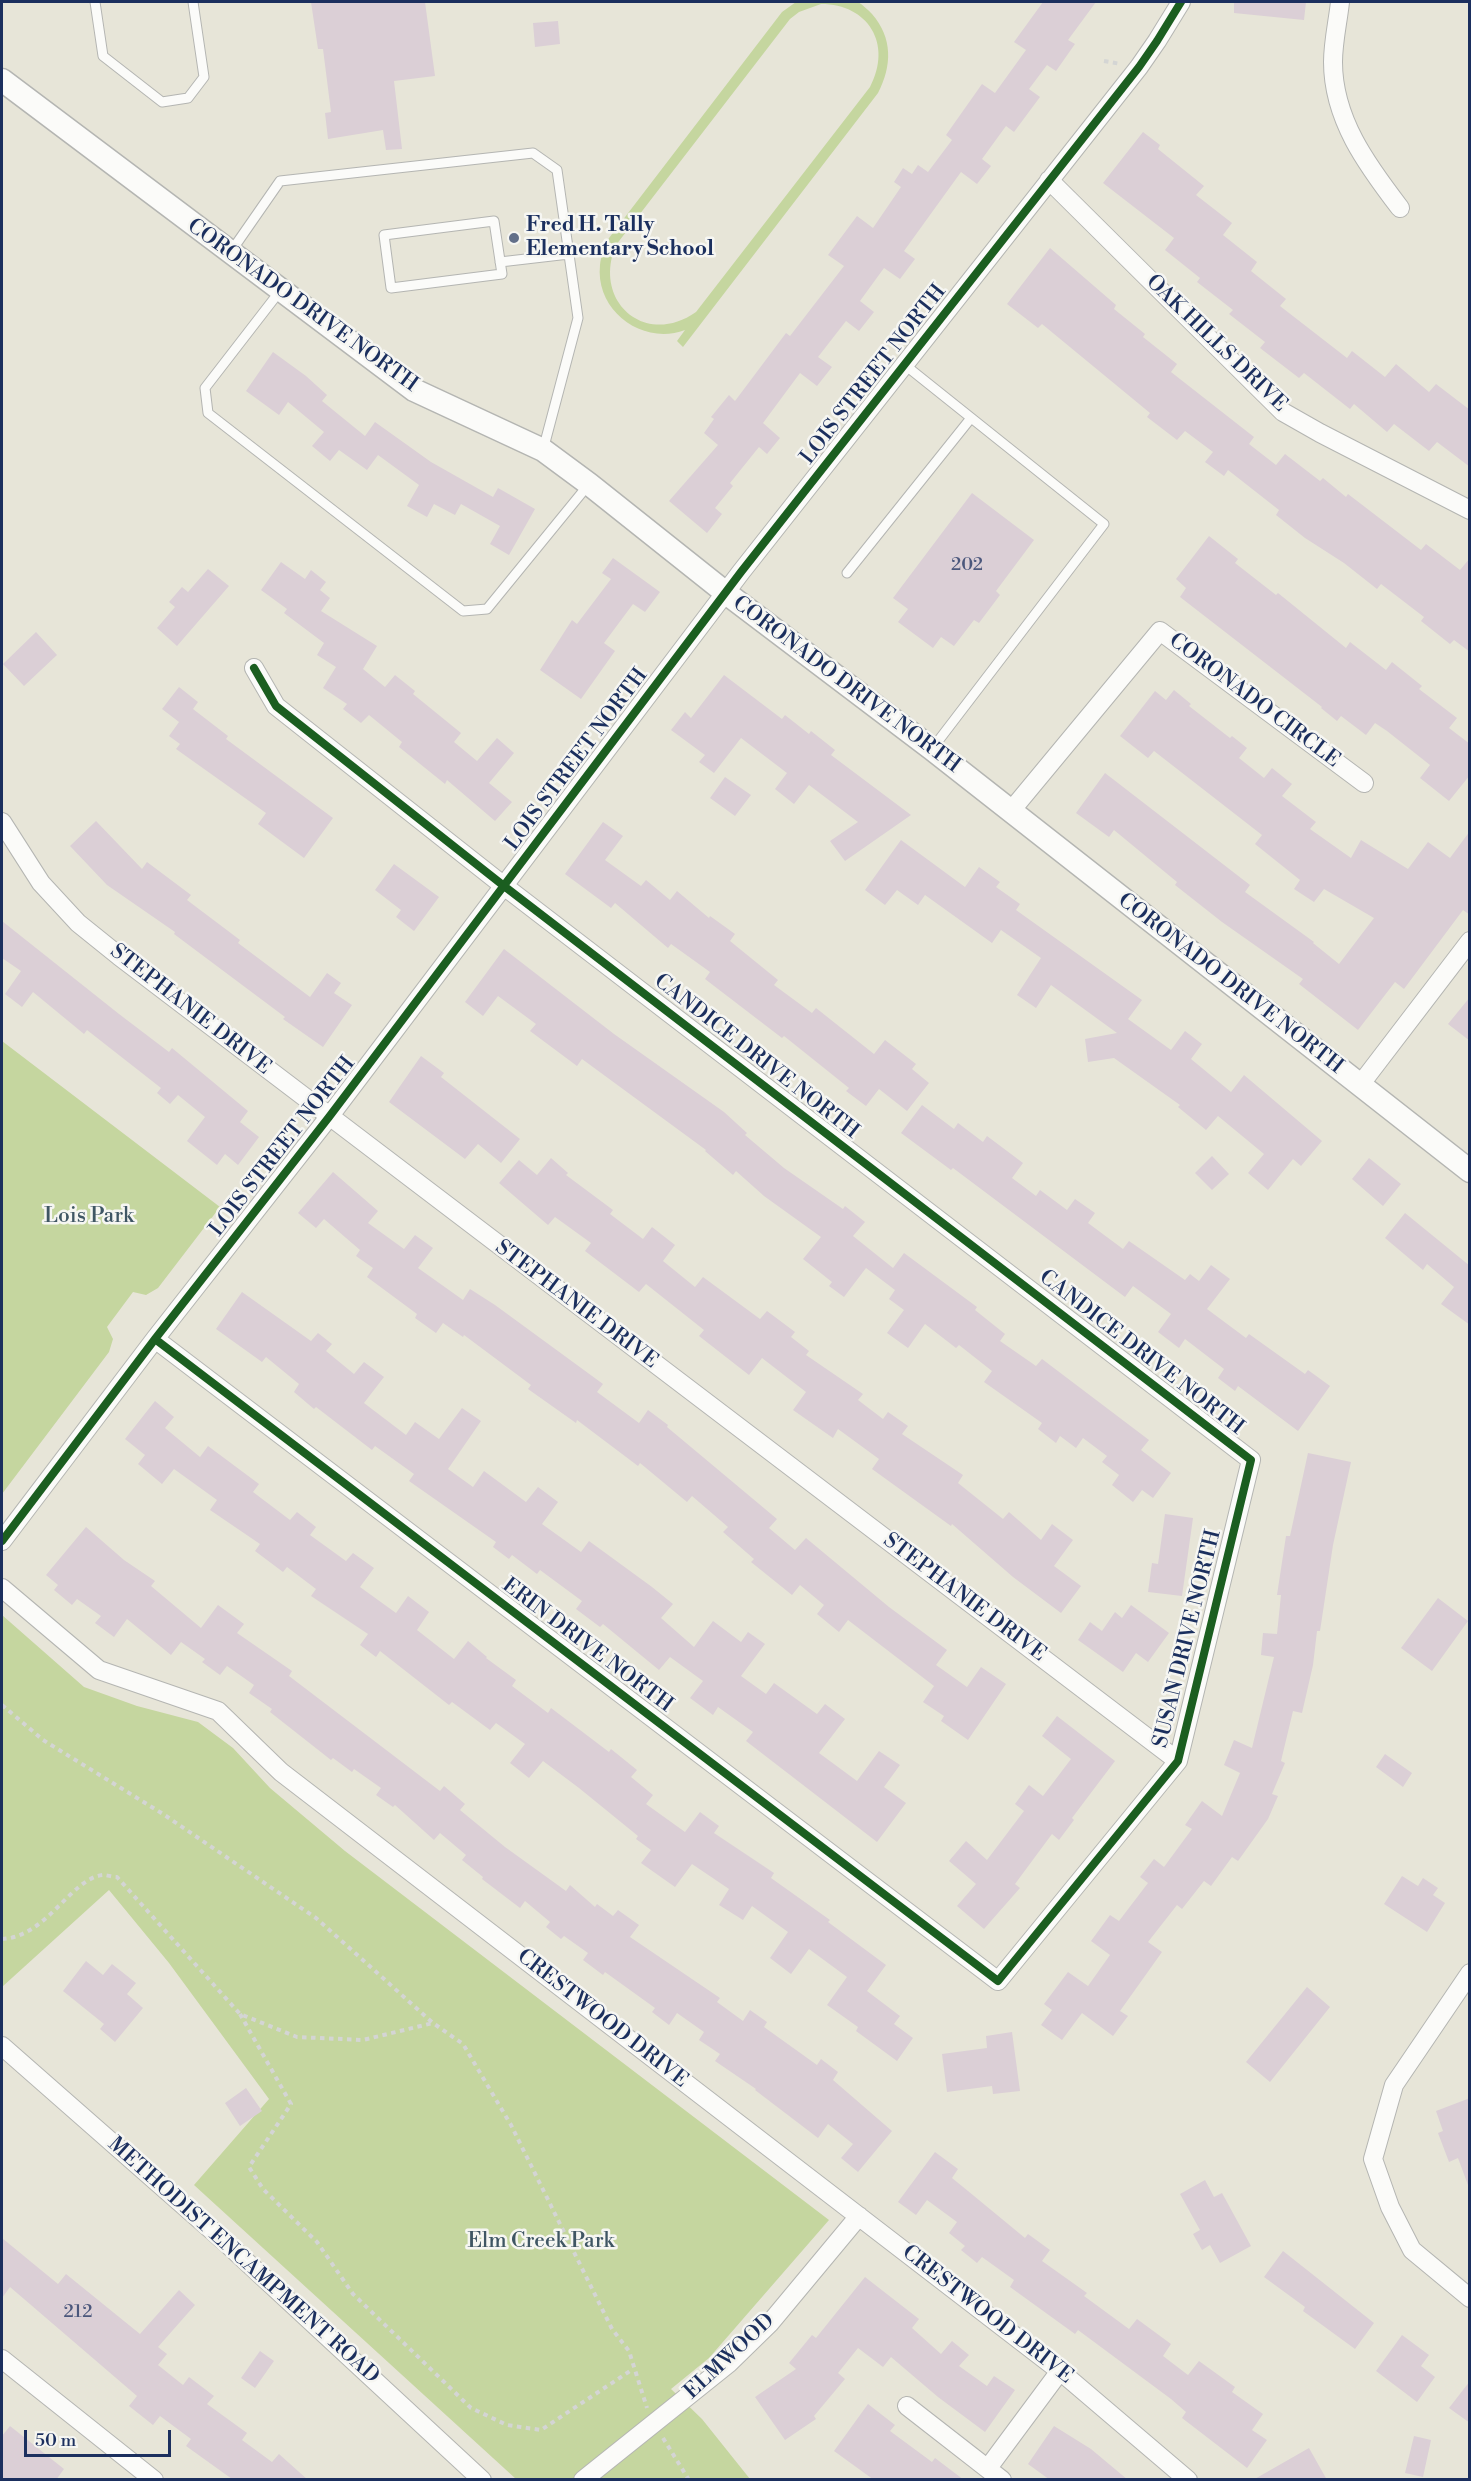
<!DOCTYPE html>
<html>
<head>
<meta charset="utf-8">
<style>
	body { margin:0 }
	#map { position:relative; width:1471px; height:2481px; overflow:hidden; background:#e7e5d8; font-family:"Libre Bodoni",serif }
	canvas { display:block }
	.frame { position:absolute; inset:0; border:3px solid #1b2f5e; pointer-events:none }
	.scale { position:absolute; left:24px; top:2430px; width:147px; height:27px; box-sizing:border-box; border:3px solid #1b2f5e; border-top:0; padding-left:8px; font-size:18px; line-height:21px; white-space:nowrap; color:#1b2f5e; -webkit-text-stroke:4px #f6f6f2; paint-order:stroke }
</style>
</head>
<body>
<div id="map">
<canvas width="1471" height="2481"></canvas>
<div class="frame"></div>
<div class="scale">50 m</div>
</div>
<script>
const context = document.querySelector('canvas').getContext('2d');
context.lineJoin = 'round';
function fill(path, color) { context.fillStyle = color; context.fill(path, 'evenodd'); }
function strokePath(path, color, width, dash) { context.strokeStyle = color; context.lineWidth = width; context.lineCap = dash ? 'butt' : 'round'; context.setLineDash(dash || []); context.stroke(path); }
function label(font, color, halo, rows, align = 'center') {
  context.font = font + ' "Libre Bodoni",serif'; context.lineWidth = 5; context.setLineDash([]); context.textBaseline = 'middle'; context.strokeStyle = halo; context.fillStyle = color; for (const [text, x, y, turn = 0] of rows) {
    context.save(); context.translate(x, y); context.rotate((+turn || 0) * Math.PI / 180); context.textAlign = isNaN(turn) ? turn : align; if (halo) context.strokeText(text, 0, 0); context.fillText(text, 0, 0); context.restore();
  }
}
fill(new Path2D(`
	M796,2C809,1 848,0 858,2C863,5 868,10 872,14C893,38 892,66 878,93L683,347L677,341L685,330C643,346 595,311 600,265C601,255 605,247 609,238L782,12ZM821,4C868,4 893,44 870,87L696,312C645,348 592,301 616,245L790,19L799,12Z
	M2,1041L220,1207L158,1288L146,1295L133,1292L107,1327L113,1339L109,1352L2,1494Z
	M2,1615L84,1687L137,1706L198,1722L233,1748L270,1788L345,1851L829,2220L709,2358L671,2389L702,2419L750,2479H516L194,2185L269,2099L169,1963L109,1890L2,1987Z`), '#c5d69f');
fill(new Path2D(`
	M311,2H425L435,76L394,81L402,149L386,150L383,130L328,139L325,113L331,112L323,49H318Z
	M1043,2H1096L1068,40L1075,44L1056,71L1047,65L1029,89L1040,97L1014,132L1006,126L982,159L991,166L977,184L961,172L904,251L915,259L900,279L884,268L860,301L874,312L859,331L846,321L818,357L832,367L817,386L800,373L763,423L780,438L767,454L759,447L730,483L733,486L715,508L722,514L707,533L669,501L718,445L704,433L714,419L711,417L729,395L735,401L786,333L790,336L844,266L828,255L857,216L873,228L901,187L894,182L903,168L912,174L918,165L928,172L952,140L946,135L982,84L995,93L1026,50L1014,42Z
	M1234,2H1306L1304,20L1234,13Z
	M558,21L560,44L535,47L533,23Z
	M1143,132L1160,145L1158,149L1204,186L1196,195L1232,223L1223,235L1257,262L1251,271L1286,299L1280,306L1347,358L1352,351L1385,377L1396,364L1429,392L1436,384L1470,410V467L1437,442L1429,451L1394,424L1387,432L1354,404L1350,409L1304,373L1299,378L1260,348L1265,342L1229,314L1233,310L1197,282L1200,278L1165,250L1174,238L1103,183Z
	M1050,248L1116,305L1114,309L1145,334L1143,337L1177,364L1171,372L1254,437L1249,444L1276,465L1285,454L1320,481L1323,478L1346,497L1348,494L1421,550L1426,544L1460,570L1470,558V652L1454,640L1450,644L1421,621L1424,617L1381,584L1377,589L1344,563L1305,538L1276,515L1279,510L1228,470L1224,476L1205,462L1213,452L1185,431L1177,440L1147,417L1150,413L1042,324L1038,328L1007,304Z
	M273,352L306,376L327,395L322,401L365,436L375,422L431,462L493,497L498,488L535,509L509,555L490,544L500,526L461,504L455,515L434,504L427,517L407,506L419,485L378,455L367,470L339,450L330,461L312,446L324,432L288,402L279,415L246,391Z
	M972,493L1034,540L996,591L1000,595L979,623L974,620L954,646L941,637L933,648L898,622L908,609L893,598Z
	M1209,536L1238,559L1235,563L1276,595L1278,593L1346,648L1350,642L1386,670L1392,662L1422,686L1419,689L1457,718L1449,728L1470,744V775L1449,801L1420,778L1430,765L1387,731L1375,723L1366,735L1341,716L1337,721L1321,708L1322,707L1180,597L1186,588L1176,579Z
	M613,558L660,592L645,612L633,604L604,643L615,651L581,699L540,670L572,620L577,624L611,579L602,573Z
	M281,562L305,579L311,570L326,582L320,590L330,598L321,611L377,646L363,669L385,687L395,675L415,691L413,694L461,733L454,742L477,761L497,738L514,753L489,783L512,802L495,821L447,780L445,784L399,747L402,742L369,715L361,723L343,709L347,704L323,688L336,667L317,655L324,643L284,613L287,609L261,590Z
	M208,569L229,586L177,646L157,628L175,607L169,602L182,587L188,592Z
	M36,632L57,655L24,686L3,664Z
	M724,675L782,719L785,715L809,734L811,731L835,750L831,755L911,815L845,861L830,841L858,822L809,785L794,804L775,789L787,773L741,738L714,773L699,762L705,755L671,730L685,712L691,718Z
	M179,687L198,702L193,709L228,736L226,739L333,818L304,858L258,824L266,813L176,749L180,744L169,736L179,722L162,709Z
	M1174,690L1191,704L1189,706L1230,738L1232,736L1247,748L1239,758L1264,778L1272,768L1292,784L1282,796L1316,822L1310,829L1351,858L1361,840L1408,869L1428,842L1450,858L1470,831V915L1463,910L1404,989L1395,982L1358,1030L1299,984L1303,979L1222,922L1175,885L1177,882L1114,830L1109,837L1076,813L1105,773L1250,885L1245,892L1314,942L1313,943L1339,964L1374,918L1324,889L1314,902L1294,889L1300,880L1255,844L1262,835L1154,751L1148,758L1120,736L1155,691L1166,700Z
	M725,777L751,795L735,816L710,798Z
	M96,821L142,869L147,862L191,895L187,900L240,940L238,943L310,997L327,973L341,983L334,993L352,1005L323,1047L283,1019L285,1017L174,934L175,932L107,885L70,846Z
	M603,822L623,836L605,860L641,886L646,880L670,900L677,891L709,918L710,916L735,934L730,941L778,980L774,985L812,1013L816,1008L874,1054L885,1040L916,1064L912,1069L929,1083L907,1111L879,1089L866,1106L846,1091L849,1088L784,1036L782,1038L705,979L710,972L671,944L668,948L615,903L611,908L565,874Z
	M901,840L965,887L979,867L1000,882L996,887L1020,904L1016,910L1142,1000L1128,1019L1171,1050L1185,1031L1202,1044L1191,1059L1231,1092L1244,1075L1322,1141L1301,1166L1293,1159L1268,1190L1248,1173L1264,1154L1218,1116L1206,1130L1178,1107L1180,1105L1114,1058L1088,1062L1085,1039L1117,1033L1051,985L1036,1008L1017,995L1041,958L1001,930L992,943L925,895L918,905L897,890L885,905L865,890Z
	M394,864L439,897L414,931L396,917L401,910L375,890Z
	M2,921L119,1014L169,1052L172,1048L248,1111L240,1122L259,1137L238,1165L225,1154L217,1165L187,1141L205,1117L178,1095L170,1104L157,1093L161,1088L87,1030L84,1034L33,992L22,1007L5,994L21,971L2,958Z
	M504,949L614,1034L724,1112L747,1133L745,1135L784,1168L843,1209L845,1206L865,1222L853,1236L893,1268L904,1253L977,1307L975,1310L1005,1334L1000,1341L1036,1366L1042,1359L1149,1440L1141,1450L1171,1473L1153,1498L1142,1490L1133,1502L1112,1485L1119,1475L1102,1462L1107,1456L1083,1438L1076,1448L1060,1436L1056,1443L1038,1429L1042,1423L984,1382L992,1371L959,1345L956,1348L925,1324L908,1348L887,1333L904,1310L889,1299L895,1290L866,1268L844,1297L829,1286L832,1282L803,1259L821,1237L764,1196L736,1171L733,1175L705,1151L706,1150L582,1059L577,1066L530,1031L536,1024L498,996L483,1016L465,1002Z
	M1470,997V1041L1448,1024Z
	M421,1056L444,1073L441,1077L520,1139L501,1163L478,1144L465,1159L389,1102Z
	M922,1105L954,1129L958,1123L983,1142L987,1136L1023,1163L1012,1178L1036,1196L1040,1190L1067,1210L1075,1199L1095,1213L1088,1223L1123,1249L1129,1241L1185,1280L1190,1274L1199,1281L1211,1265L1230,1279L1207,1309L1246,1338L1249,1334L1305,1374L1308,1370L1330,1386L1298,1431L1238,1386L1235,1391L1218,1378L1224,1369L1185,1339L1179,1348L1158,1332L1171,1314L1133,1286L1125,1297L953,1168L951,1170L901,1133Z
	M1212,1156L1229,1174L1212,1190L1195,1173Z
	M551,1158L568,1173L566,1175L613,1210L610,1214L643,1239L652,1227L675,1245L663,1261L695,1287L703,1277L760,1319L767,1311L795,1332L791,1337L809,1351L806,1355L863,1394L858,1400L883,1419L888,1412L908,1426L902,1434L963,1475L958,1483L1003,1519L1009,1512L1041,1540L1052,1524L1073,1540L1054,1566L1081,1586L1061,1613L1013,1577L952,1524L951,1526L872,1469L879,1459L838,1429L833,1438L793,1410L806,1392L762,1358L749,1375L699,1336L704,1330L646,1284L639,1292L585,1251L591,1243L555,1217L548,1225L499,1183L519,1160L537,1175Z
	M1369,1158L1401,1184L1383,1206L1352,1179Z
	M333,1172L378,1211L368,1223L404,1249L415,1235L433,1248L418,1268L463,1300L470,1289L495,1305L603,1384L597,1392L639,1423L648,1410L668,1425L667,1427L777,1519L769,1528L795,1550L806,1538L889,1607L947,1650L936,1665L967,1687L981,1667L1006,1684L968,1740L941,1721L944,1716L923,1702L934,1686L848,1620L839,1632L817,1614L824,1605L800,1585L792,1595L751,1562L754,1559L723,1532L728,1527L692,1496L687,1502L640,1463L638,1466L577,1420L576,1423L528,1389L531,1385L464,1335L463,1337L443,1323L436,1333L415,1318L417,1314L367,1277L373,1268L356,1256L360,1250L324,1219L316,1228L298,1213Z
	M1405,1213L1470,1266V1325L1441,1304L1454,1287L1427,1264L1423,1270L1385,1238Z
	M242,1292L311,1341L318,1333L332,1344L326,1351L354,1374L364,1362L384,1377L364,1403L406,1435L415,1422L439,1439L462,1408L481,1421L448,1469L473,1487L484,1471L526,1502L538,1487L558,1502L542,1524L581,1552L589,1541L652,1587L673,1604L661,1618L694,1647L713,1621L741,1642L748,1632L765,1644L741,1676L766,1694L774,1683L817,1714L825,1704L845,1719L819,1753L857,1781L879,1751L900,1765L884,1787L906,1803L877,1842L746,1741L753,1732L718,1707L713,1715L690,1698L703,1681L670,1657L659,1670L603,1624L600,1627L576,1609L582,1601L540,1570L537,1574L512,1555L509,1559L493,1547L496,1542L409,1481L414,1474L375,1446L372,1450L316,1407L314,1409L294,1392L299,1384L266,1357L262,1362L216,1329Z
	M155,1401L174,1417L165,1428L200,1457L208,1446L259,1484L253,1492L290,1520L297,1512L316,1527L310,1535L346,1561L353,1553L374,1568L360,1587L396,1613L408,1596L429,1612L417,1630L454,1659L468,1641L487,1657L486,1658L516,1680L512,1686L548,1713L551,1708L609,1752L611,1749L637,1770L631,1777L653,1795L646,1804L685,1832L700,1812L719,1826L714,1833L774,1873L771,1878L830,1920L828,1922L886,1965L867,1991L900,2016L894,2024L913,2038L897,2061L856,2031L858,2027L827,2005L847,1977L809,1949L791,1974L770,1958L788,1932L752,1906L743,1920L719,1905L729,1889L692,1864L675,1887L641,1863L651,1850L636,1839L638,1836L579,1788L543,1761L529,1778L510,1763L525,1744L496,1723L490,1730L452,1702L449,1705L380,1651L376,1657L360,1645L368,1634L311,1596L316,1589L287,1567L283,1572L255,1551L260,1544L210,1510L217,1500L174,1469L162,1484L138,1464L145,1455L125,1439Z
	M1308,1453L1351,1462L1333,1545L1320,1631H1317L1313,1665L1302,1713L1293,1711L1281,1761L1285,1763L1272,1794L1278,1796L1268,1819L1238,1861L1232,1857L1211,1886L1204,1881L1182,1909L1177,1905L1148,1942L1162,1952L1120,2011L1128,2016L1113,2036L1082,2013L1062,2040L1041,2025L1052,2010L1044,2004L1068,1972L1088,1986L1110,1955L1091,1941L1110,1915L1119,1921L1148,1883L1140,1877L1154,1859L1164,1867L1192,1829L1185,1825L1202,1801L1222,1816L1240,1773L1224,1765L1234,1740L1252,1748L1274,1657L1261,1655L1263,1633L1277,1634L1281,1595H1277L1286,1536H1290Z
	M1165,1514L1193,1518L1182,1596L1148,1592L1152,1563L1158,1564Z
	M86,1527L124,1560L155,1581L151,1586L201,1628L218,1605L244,1624L237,1633L292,1671L289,1676L440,1791L444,1786L465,1804L460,1810L505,1847L566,1891L570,1885L595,1907L597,1904L613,1916L618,1910L639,1925L630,1937L720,1998L717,2002L743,2021L750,2010L767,2022L764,2027L817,2065L821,2059L838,2072L833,2080L892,2131L858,2172L841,2158L853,2144L828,2124L818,2138L755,2090L756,2089L715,2061L720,2054L699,2040L704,2032L677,2013L669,2025L652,2012L655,2008L605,1972L603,1975L583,1960L588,1953L564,1936L561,1939L546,1927L550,1922L525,1901L520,1908L482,1879L483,1877L462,1860L466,1855L440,1833L434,1840L395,1805L393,1807L376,1795L381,1788L354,1769L352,1772L333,1758L331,1760L270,1712L272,1709L249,1693L254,1685L227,1666L220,1675L202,1662L205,1659L181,1642L171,1655L127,1619L114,1637L95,1623L101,1616L77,1599L72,1605L54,1590L58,1585L46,1575Z
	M1438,1598L1468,1621L1432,1671L1401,1648Z
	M1131,1605L1169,1633L1148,1662L1136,1653L1123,1672L1078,1640L1090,1622L1102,1631L1115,1612L1122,1618Z
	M1057,1716L1115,1761L1072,1818L1074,1820L1059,1840L1052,1834L1015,1884L1020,1888L984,1929L957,1906L976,1884L949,1861L966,1841L987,1860L1024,1811L1015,1804L1029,1785L1043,1796L1071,1759L1042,1736Z
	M1385,1754L1412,1773L1403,1787L1376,1767Z
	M1402,1876L1418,1886L1423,1878L1438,1888L1433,1895L1445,1903L1427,1932L1384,1904Z
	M86,1961L103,1975L112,1964L136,1983L127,1994L143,2008L115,2042L100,2029L104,2024L63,1991Z
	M1307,1987L1330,2007L1270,2082L1246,2062Z
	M1012,2032L1020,2091L993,2094L992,2086L947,2092L942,2054L987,2048L986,2036Z
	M246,2088L262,2111L240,2126L225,2103Z
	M1470,2098V2185H1468L1458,2158L1449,2162L1438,2133L1443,2131L1436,2111Z
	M935,2152L958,2169L952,2178L968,2191L1025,2238L1028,2234L1050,2250L1042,2261L1087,2293L1084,2296L1129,2329L1137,2319L1171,2344L1163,2356L1188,2375L1199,2361L1235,2387L1232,2392L1263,2414L1252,2430L1267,2440L1247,2468L1182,2418L1186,2412L1171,2399L1078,2330L1075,2334L1010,2287L1014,2280L982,2257L977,2263L961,2250L965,2246L949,2233L957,2222L927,2200L916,2215L898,2202Z
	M1205,2180L1214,2197L1222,2193L1251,2246L1220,2263L1210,2245L1202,2250L1193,2234L1200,2230L1180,2194Z
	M2,2238L58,2284L66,2274L140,2334L179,2290L195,2305L158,2347L167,2354L158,2365L183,2385L189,2377L214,2396L207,2404L247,2433L242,2440L272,2462L279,2454L308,2480L232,2479L186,2446L191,2439L160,2416L153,2425L129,2406L137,2396L10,2287L2,2298Z
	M1283,2251L1374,2323L1355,2349L1303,2311L1305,2307L1264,2277Z
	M865,2277L919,2319L912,2328L941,2354L952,2341L969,2355L959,2366L987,2386L994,2376L1015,2390L985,2432L938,2397L891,2357L883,2367L858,2348L838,2373L845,2379L814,2416L816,2419L785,2440L755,2397L796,2369L789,2363L812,2335L816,2338Z
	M1402,2335L1429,2355L1421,2366L1435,2377L1417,2402L1376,2371Z
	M260,2351L274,2361L255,2388L241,2378Z
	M1470,2381V2423L1449,2408Z
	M868,2404L895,2425L890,2431L932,2462L935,2458L964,2480H874L834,2451Z
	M10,2426L64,2469L56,2480H2V2436Z
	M1054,2426L1091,2449L1128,2480H1050L1028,2464Z
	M1414,2436L1431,2440L1423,2477L1405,2473Z
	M1309,2448L1327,2480H1253Z`), '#dbcfd6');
const service = new Path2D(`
	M95,2L103,56L162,102L188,98L204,77L193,2
	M494,221L502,274L391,288L384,235Z
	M230,253L280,181L533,153L557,170L578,318L543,450
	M500,262L569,254
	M280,291L205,388L208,413L463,611L487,609L589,484
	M905,365L1104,524L932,749
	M847,573L971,418`);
const minor = new Path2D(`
	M1340,2C1338,21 1333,42 1333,62C1333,119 1367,165 1400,208
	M1049,180L1283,412L1320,433L1470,510
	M1010,812L1160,631L1364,783
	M2,822L41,883L78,923L119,956L1178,1761
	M1360,1085L1470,941
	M155,1339L998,1981L1178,1761L1251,1460L504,886L276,706L254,668
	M2,1541L155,1339L329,1117L741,572L1139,67L1157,41L1181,2
	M2,1588L99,1670L218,1711L281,1772L1060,2371L1188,2480
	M1470,1973L1394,2085L1373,2159L1390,2207L1412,2250L1470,2298
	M2,2046L224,2241L482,2480
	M2,2359L154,2480
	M907,2406L1002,2480
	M988,2468L1060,2371
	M583,2480L728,2364L770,2323L859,2216`);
const tertiary = new Path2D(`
	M2,80L414,390L543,450L589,484L726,593L932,749L1470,1171`);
strokePath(service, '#b4b5b2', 11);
strokePath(minor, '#b4b5b2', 20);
strokePath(tertiary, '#b4b5b2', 25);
strokePath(new Path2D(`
	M1104,61L1121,64
	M2,1705L43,1740L163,1814L316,1918L433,2023L463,2044L511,2125L612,2329L629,2351L647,2408
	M2,1939C47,1937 71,1878 103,1875C107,1875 112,1877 117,1877L240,2014L297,2037L363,2040L433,2023
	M240,2014L291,2104L249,2167L263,2189L317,2242L353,2294L471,2408L507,2425L541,2430L633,2369
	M663,2438L689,2480`), '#d4d5d4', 4, [4.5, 4.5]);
strokePath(service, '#fbfbf9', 9);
strokePath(minor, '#fbfbf9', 18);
strokePath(tertiary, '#fbfbf9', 22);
strokePath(new Path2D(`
	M155,1339L998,1981L1178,1761L1251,1460L504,886L276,706L254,668
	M2,1541L155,1339L329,1117L741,572L1139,67L1157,41L1181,2`), '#1b5e20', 8);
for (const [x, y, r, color] of [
	[514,238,6,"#626f89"]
]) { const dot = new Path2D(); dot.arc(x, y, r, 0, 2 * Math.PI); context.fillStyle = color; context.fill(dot); strokePath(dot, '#f6f6f2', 2); }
label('18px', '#4b577c', null, [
	["202",967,566],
	["212",78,2313]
]);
label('bold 21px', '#1b2f5e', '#f6f6f2', [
	["Fred H. Tally",526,226],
	["Elementary School",526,250]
], 'left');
label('21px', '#1b2f5e', '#f6f6f2', [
	["CORONADO DRIVE NORTH",302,306,36],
	["OAK HILLS DRIVE",1216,344,44],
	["LOIS STREET NORTH",874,375,-52],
	["CORONADO DRIVE NORTH",846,685,37],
	["CORONADO CIRCLE",1254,701,37],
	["LOIS STREET NORTH",577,760,-53],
	["CORONADO DRIVE NORTH",1230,984,38],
	["STEPHANIE DRIVE",190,1010,38],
	["CANDICE DRIVE NORTH",756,1057,38],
	["LOIS STREET NORTH",283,1147,-52],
	["STEPHANIE DRIVE",576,1305,37],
	["CANDICE DRIVE NORTH",1141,1353,38],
	["STEPHANIE DRIVE",964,1598,37],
	["SUSAN DRIVE NORTH",1188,1639,-76],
	["ERIN DRIVE NORTH",587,1646,37],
	["CRESTWOOD DRIVE",602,2019,38],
	["METHODIST ENCAMPMENT ROAD",243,2261,42],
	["CRESTWOOD DRIVE",987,2315,38],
	["ELMWOOD",730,2357,-43]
]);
label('21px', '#3f5663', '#f6f6f2', [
	["Lois Park",89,1217],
	["Elm Creek Park",541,2242]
]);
</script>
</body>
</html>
